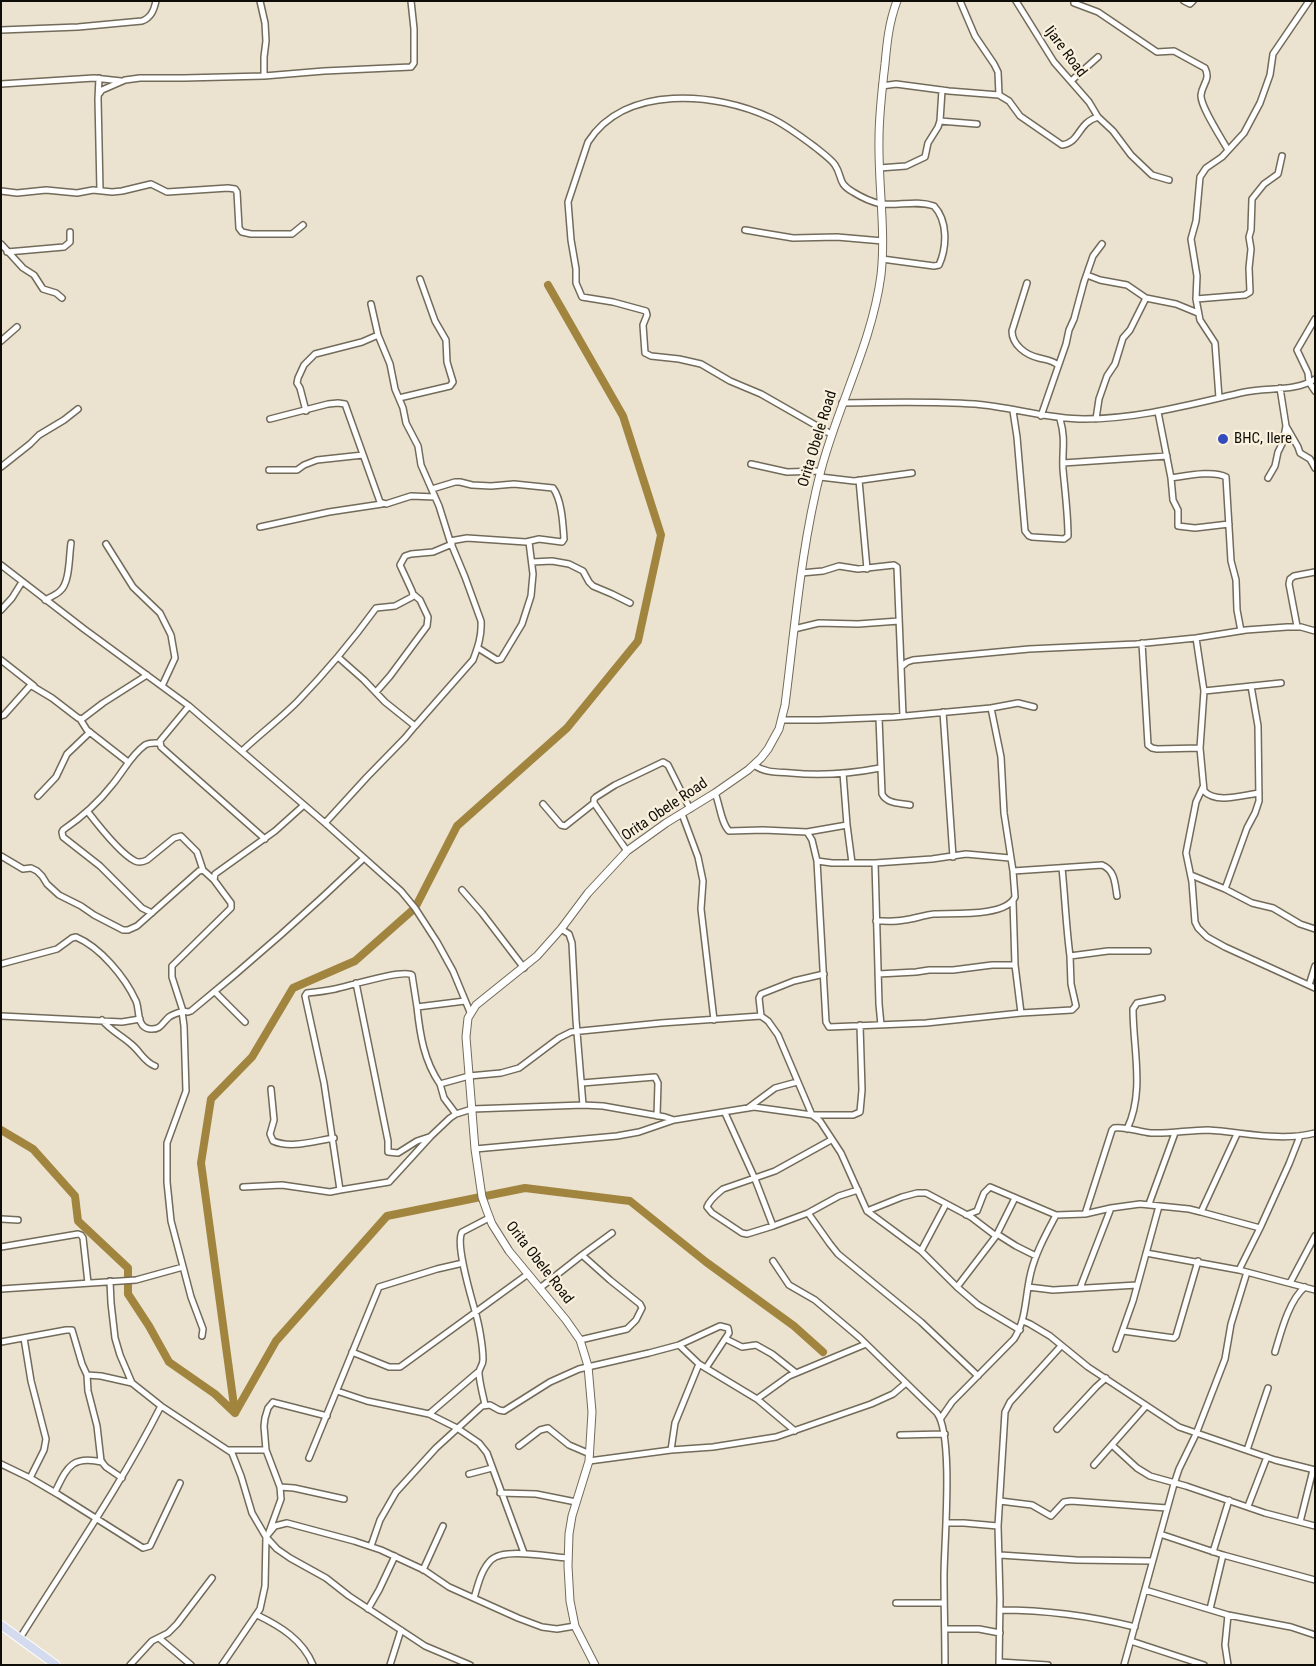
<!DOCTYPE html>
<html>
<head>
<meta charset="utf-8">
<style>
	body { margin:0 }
	#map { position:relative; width:1316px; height:1666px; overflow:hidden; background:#ebe3d0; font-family:"Roboto Condensed",sans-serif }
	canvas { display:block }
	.frame { position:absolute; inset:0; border:2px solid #0f0d07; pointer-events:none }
</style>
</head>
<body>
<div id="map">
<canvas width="1316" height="1666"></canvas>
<div class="frame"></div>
</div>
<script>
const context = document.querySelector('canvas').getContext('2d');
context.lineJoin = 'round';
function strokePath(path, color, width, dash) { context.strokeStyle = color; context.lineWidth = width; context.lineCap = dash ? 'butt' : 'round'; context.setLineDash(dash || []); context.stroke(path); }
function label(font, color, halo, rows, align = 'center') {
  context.font = font + ' "Roboto Condensed",sans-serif'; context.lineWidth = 4.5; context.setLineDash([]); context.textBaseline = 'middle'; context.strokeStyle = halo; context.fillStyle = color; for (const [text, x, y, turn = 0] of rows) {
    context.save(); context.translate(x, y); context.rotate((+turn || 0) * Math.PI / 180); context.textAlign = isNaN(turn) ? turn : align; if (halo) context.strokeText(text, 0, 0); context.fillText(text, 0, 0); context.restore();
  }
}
strokePath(new Path2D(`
	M1,1130L33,1149L75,1196L78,1221L128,1268V1294L149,1326L169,1362L215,1394L235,1413L276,1341L387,1216L525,1188L630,1201L706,1262L794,1326L823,1352
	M235,1413L201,1163L211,1099L252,1057L293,988L355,961L415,908L457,826L567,728L638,641L661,535L623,416L548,285`), '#a1853f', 8);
const minor = new Path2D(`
	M260,1L265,23L266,41L264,57V76
	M960,1L975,36L994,64L998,72L999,95
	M1016,1L1054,62L1089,102L1098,117L1113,131L1131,155L1152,175L1169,180
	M1184,1L1190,4L1193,1
	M1074,3L1098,12L1157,52L1174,51L1205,68C1211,80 1202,84 1201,95C1200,106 1222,139 1228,150
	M1,30L78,27L142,21C151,18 154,10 156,1
	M99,78L98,99L100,190
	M1071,81L1098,57
	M1,84L94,78L121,81
	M882,86L896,84L949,91L999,95L1009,101L1020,116L1062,145C1081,142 1077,123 1098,117
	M99,94L102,90L125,80L140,78H184L264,76L324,71L411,67L414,63V29L411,1
	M940,121L977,124
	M879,168L906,166L925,157L928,143L938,127L940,121L942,90
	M1,191L17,193L46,190L77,193L93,190L112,192L122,191L151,184L167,192L228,188L235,189L237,192L239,228L242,232L251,234H292L303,225
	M745,230L793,238L837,237L883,241
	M1,244L23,268L34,275L43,289L56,293L62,298
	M7,252L64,247L70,242V232
	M1087,275L1100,280L1127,285L1146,298L1176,304L1198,313
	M1027,283L1012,331C1012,345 1026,355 1039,358C1047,360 1052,360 1058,365
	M1196,299L1245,295L1250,292L1249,268L1251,249L1249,237L1251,230L1252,199L1264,184L1278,174L1282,156
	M371,304L378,335L390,364L395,389L403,408L406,423L418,446L421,465L439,506L450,541L465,577L481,621C482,635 478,647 473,660L415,726
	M1315,319L1297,350L1308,373L1309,382L1315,391
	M1,341L17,327
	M399,398L450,386L453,382L447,362L446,340L435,321L420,279
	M1219,398L1215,343L1200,320L1196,299L1197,276L1191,239L1196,221L1200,177L1206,168L1222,157L1244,133L1260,103L1270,75L1273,54L1309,1
	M842,403C886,402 931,401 975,404C1012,407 1047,419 1084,419C1139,419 1192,404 1245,392C1268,387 1295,392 1315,379
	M306,411L300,388L297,383L298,378L304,365L315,354L362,342L378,335
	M1013,411L1017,437L1025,531L1029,536L1032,537L1064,539L1068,536C1068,514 1065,492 1063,469C1062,450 1066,440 1060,419
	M1158,412L1171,478C1185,476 1214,470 1226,477L1231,561L1236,580L1237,610L1241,631
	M1041,416L1066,344L1069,330L1074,319L1084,282L1093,256L1102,244
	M270,419L328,404L338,403L345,404L380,502L386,504L411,496L435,497
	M1096,419L1099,399L1107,376L1115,364L1123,338L1130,330L1146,298
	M1286,426L1298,447L1300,453L1310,459L1315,468
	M831,434L761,394L730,381L701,364L679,359L651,356L645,353L643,325L647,315L646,311L613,302L582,297L576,283V269L571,240L568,202L588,142C625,84 716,92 771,118C784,124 803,138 815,147C821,152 831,159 835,165C843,177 837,183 853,192C861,197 872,202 881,204C899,206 916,200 934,206C948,221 947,247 939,265L934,266L882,259
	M1063,463L1167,456
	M751,464L787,472L821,471
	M1,467L30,444L39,435L64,420L78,409
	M269,470H297L304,465L317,460L363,455
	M820,477L854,481L912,473
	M1171,478L1173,500L1178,510V526L1195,528L1229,524
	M1268,478L1275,466L1278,452L1283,442L1286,426L1280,388
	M859,480L867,569
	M432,489L455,482H460L472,485L491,486L514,484L553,488C562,500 563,525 564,539L562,542L539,539L526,542L467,538L450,541
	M260,527L329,512L382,504
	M106,544L133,587L160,613L171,635L175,658L162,686
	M532,562L552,561L569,564L583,571L589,582L593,586L612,594L630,603
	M1,565L84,629L189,706L325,823L401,891L415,908L437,942L453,971L470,1012
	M801,573L823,571L839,566L858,569L894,565L897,567L901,667
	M45,600C50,597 56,595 60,591C70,583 69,556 71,543
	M1,610L12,598L22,582
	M1297,626L1289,584L1290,579L1294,576L1315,572
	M794,629L819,623L858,624L899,621
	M1196,638L1204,691L1200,748L1204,791C1216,804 1243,795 1259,793
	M1142,643L1148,745L1152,748L1157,749L1200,748
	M478,648L497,660L501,659L522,624L531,596L533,574L529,542
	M1,660L34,686
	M1204,691L1281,683
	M376,692L390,676L427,626L428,617L420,600L413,594
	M189,706L160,741L161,747L265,839
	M943,712L953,857
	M1,716L4,715L29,687L32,686L52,698L78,718L82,719L103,703L147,675
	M903,716L901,667L907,662L913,660L1029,649L1136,644L1196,638L1246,630L1287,627H1301L1315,631
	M879,718L882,794C887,804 900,803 910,805
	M80,719L87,730L128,762
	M781,720H819L894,717L991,708L1018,703L1034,707
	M242,751C260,734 280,719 297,702C325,673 352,641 376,608L395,606L412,597L413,594L412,591L400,565L405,556L411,554L433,552L452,544
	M754,765C765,773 778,772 791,773C823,776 849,774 880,768
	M843,773L847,825L852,863
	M1203,787L1196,802L1186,853L1192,882L1195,922L1198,928L1207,937L1225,947L1315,988
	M715,793C720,805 721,823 729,831L763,830L807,832L812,840L817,861L826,1022L829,1027L926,1023L1021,1013L1072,1010L1076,1006L1071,984L1070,956L1108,951H1148
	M38,796L56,777L67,754L90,732
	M543,804L561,825L565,826L594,803
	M304,805L275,831L215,874L214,880L231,903V908L172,966V977L183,1011L188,1012L191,1011C251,962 309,911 364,858
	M88,812C98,825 121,854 135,861C139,863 143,862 147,860L174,838L181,836L197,852L203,870
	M682,814L698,857L703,881L701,909L714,1020
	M325,823L367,777L405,738L415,726L385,702L364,680L338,657
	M807,832L847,825
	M627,851L594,803V799L596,797L615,785L663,762L668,765L690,809
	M1,856L23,869L31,868L37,871L42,876L47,884L59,895L81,906L94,915L123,930H128L137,926L199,871L203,870L214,880
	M817,861L832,863H875L932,859L966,854L1010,858
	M875,863L879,1004L881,1025
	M1062,868C1065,897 1066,926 1070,956
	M1013,871L1102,865C1115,870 1115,884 1117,896
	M1191,875L1225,889L1252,903L1273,908L1300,924L1315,929
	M1225,889L1247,828L1255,813L1259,801L1258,726L1251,686
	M462,890L482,913L524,968
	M1013,901L1015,965L1021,1013
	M152,913L142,908L100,866L63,837L62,832L63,830C82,817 98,803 112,785C123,772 131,755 145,745C149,742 155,743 160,743
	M876,921C885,921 895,922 904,920C914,919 924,915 934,914C953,913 1006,917 1015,897L1013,871L1004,813L1001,757L991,708
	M561,929L569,934L572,943L576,1020L583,1105
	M1,964L57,949L72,938L76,937C100,947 125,977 136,1001C140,1010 136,1027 150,1029C161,1030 162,1023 169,1017C173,1014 178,1013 183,1011
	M878,974L916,972L929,970H953L992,965H1015
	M356,983L388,1141V1152L398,1153L417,1141L429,1137
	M1309,985L1315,966
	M215,992L245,1022
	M417,1007C420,1035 424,1061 440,1084L469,1076L501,1073L519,1068L559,1038L571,1032L661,1023L761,1016L768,1021L778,1035L812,1115H853L860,1112L862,1090L860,1025
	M182,1011L184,1026L186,1091L167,1143V1182L171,1221L191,1297L203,1329L202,1336
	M1,1016L122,1022L140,1019
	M761,1016L759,998L761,994L794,981L824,974
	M102,1020C111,1031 121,1035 131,1044C140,1051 144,1062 155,1066
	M582,1083L655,1077L658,1083L657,1116
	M440,1084L444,1098L456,1114
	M271,1089L274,1120L270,1134L273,1141C291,1149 314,1141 334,1138
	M748,1108L775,1088L797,1082
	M725,1113L755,1179L773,1226L808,1213L839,1196L858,1190
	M1127,1129C1145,1092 1133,1049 1133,1009L1137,1003L1162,998
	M475,1149L617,1136L639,1132L674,1120
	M243,1187L282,1185L330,1192L340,1190L324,1083L305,996L307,993C317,992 326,991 335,989C349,986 403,969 412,975L417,1007L465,1001
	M340,1190L389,1182L431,1136L450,1118L456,1114L472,1109L583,1105L603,1106L665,1117L674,1120L754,1107L812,1115L820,1121L841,1153L867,1211L921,1251L957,1287L978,1305L1020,1330
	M1149,1204L1175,1133
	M867,1211L902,1197L917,1193H926L971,1217L996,1236
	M1201,1212L1260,1228L1289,1164L1300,1136
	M808,1213L830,1244L838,1254L921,1322L978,1376
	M1085,1214L1112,1130L1114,1128C1125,1126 1139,1132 1151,1133C1170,1134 1189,1130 1208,1130C1243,1132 1280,1142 1315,1133
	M966,1215L977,1211L984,1193L990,1187L1056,1215L1085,1214L1111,1208L1140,1204L1189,1209L1201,1212L1237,1134
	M1,1219L18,1220
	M773,1226L747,1234L742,1233L712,1213L707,1207C710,1199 717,1194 723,1189L775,1171L831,1140
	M997,1234L1016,1246L1036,1256
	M1,1247L78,1234L81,1235L83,1238L88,1283
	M921,1251L946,1204
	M1146,1253L1239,1270L1315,1290
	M773,1261L789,1285L815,1300L860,1338L937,1413C954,1436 944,1544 944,1576C944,1606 945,1635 945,1665
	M1239,1270L1260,1228
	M110,1281L111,1303L115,1338L120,1355L132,1383L161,1406L232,1453L241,1476L252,1513L266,1537L277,1549L290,1558L326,1578L349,1596L416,1640L425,1646L470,1665
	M1290,1283L1315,1236
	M957,1287L996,1236L1015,1198
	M1028,1287L1053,1290L1137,1285
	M540,1288L582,1255L612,1233
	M1080,1288L1111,1208
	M1,1289L136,1280L183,1267
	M1023,1321L1030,1324L1050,1336L1088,1367L1179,1427L1275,1460L1315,1470
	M1123,1331L1174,1338L1176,1336L1198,1261
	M24,1338L31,1381L46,1439L44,1450L30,1478
	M726,1339L742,1347L756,1345L772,1354L796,1373
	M580,1340L627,1329L636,1320L642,1308L640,1304L610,1280L582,1255
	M1,1342L66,1330H72L82,1364L87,1375L88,1391L97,1426L101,1461L106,1467L122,1478
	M679,1345L720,1326L728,1328L729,1333L706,1368
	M1116,1349L1133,1301L1159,1206
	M352,1352L389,1367H400L528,1274
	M1275,1352C1281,1332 1289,1300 1305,1287
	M87,1375L101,1376L132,1383
	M337,1391L367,1401L429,1414L457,1428L479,1443L487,1453L524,1553
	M757,1399L789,1376L866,1344
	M485,1405C483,1395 480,1385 479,1374C478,1369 483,1366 483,1360C483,1346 479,1324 475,1311C471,1296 455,1244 462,1232L489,1218
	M429,1414L478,1372
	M941,1418L952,1402L1014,1339C1027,1319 1025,1295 1031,1272C1036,1252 1046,1234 1056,1215
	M1057,1429L1096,1387L1106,1378
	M900,1435L945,1434
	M1112,1445L1137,1468L1150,1476L1186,1486L1265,1513L1315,1526
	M519,1446L540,1430L548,1428L569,1445L590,1454
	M228,1450H266
	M671,1450L675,1423L699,1364
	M1247,1450L1268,1388
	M309,1458L379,1287L437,1269L463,1263
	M589,1461L671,1450L713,1447L776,1437L871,1404L893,1394L906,1383
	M1,1464L30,1478L59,1495L143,1548L150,1546L180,1483
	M1094,1465L1146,1406
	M469,1474L492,1468
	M280,1487L294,1488L344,1499
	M55,1492C67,1468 71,1455 102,1462
	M500,1493L536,1494L576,1502
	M1000,1501L1032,1505L1051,1516L1064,1502L1071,1501L1167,1508
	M1248,1506L1267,1457
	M1300,1522L1313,1470
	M946,1523H964L998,1526
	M269,1532L281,1499L280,1487L266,1450L264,1426L265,1418L268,1408L273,1402L276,1403L327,1416
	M1160,1534L1223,1555L1315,1580
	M371,1546L380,1520L396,1492L436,1448L482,1406L490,1405L499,1410L504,1411L550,1382L579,1369L649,1353L679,1345L699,1364L757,1399L795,1431
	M1213,1552L1229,1500
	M1000,1555L1076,1560L1152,1561
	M423,1570L443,1526
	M1145,1590L1228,1615L1291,1627L1315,1635
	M474,1598C478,1585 481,1570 491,1560C504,1547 549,1557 568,1558
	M896,1603H944
	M368,1609L379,1590L395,1556
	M1210,1609L1223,1555
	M1000,1610C1046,1610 1091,1616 1135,1627
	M257,1615C280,1626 303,1640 313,1665
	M1228,1615L1225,1645L1228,1665
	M946,1629H979L1000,1633
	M20,1638C68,1561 120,1487 161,1406
	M159,1638L191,1665
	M1131,1641L1204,1665
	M999,1662L1048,1665
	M130,1665L152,1641L168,1633L177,1624L212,1578
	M222,1665L260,1609L265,1586L266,1537L275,1526L287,1523L354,1541L381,1550L424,1570L449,1587L518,1618L542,1627L557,1629L575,1626
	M390,1665L401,1630
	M999,1665L1000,1599L998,1526L1005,1412L1010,1402L1061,1346
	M1124,1665L1174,1484L1179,1469L1196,1434L1225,1359L1231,1324L1247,1272`);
const secondary = new Path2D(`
	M595,1665L575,1626L570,1601L568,1566L569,1534L572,1516L589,1461L592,1412L588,1366L580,1340L566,1320L509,1251L492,1224L487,1211L482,1197L475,1149L466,1037L468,1018L476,1005L537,956L561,929L588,893L627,851L666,823L715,793L748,770L761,758L768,749L779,729L785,705C795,627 801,547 821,470C838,405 872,343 881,275C886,230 878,185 879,139C879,114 882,89 885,64C887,42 889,22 897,1`);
const trunk = new Path2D(`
	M1,1625L56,1665`);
strokePath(minor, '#726b5a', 8);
strokePath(secondary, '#726b5a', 9);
strokePath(trunk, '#fff', 10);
strokePath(minor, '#fff', 5);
strokePath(secondary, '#fff', 7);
strokePath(trunk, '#d4dbee', 8);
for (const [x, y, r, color] of [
	[1223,439,6,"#344bbd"]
]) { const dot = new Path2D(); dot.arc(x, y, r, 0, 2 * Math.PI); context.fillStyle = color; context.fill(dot); strokePath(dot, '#f9f1dd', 2); }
label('15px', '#0f0d07', '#f9f1dd', [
	["Ijare Road",1065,52,53],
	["Orita Obele Road",818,439,-73],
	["Orita Obele Road",665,810,-34],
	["Orita Obele Road",539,1263,52]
]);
label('15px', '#0f0d07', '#f9f1dd', [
	["BHC, Ilere",1234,439]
], 'left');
</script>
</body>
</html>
